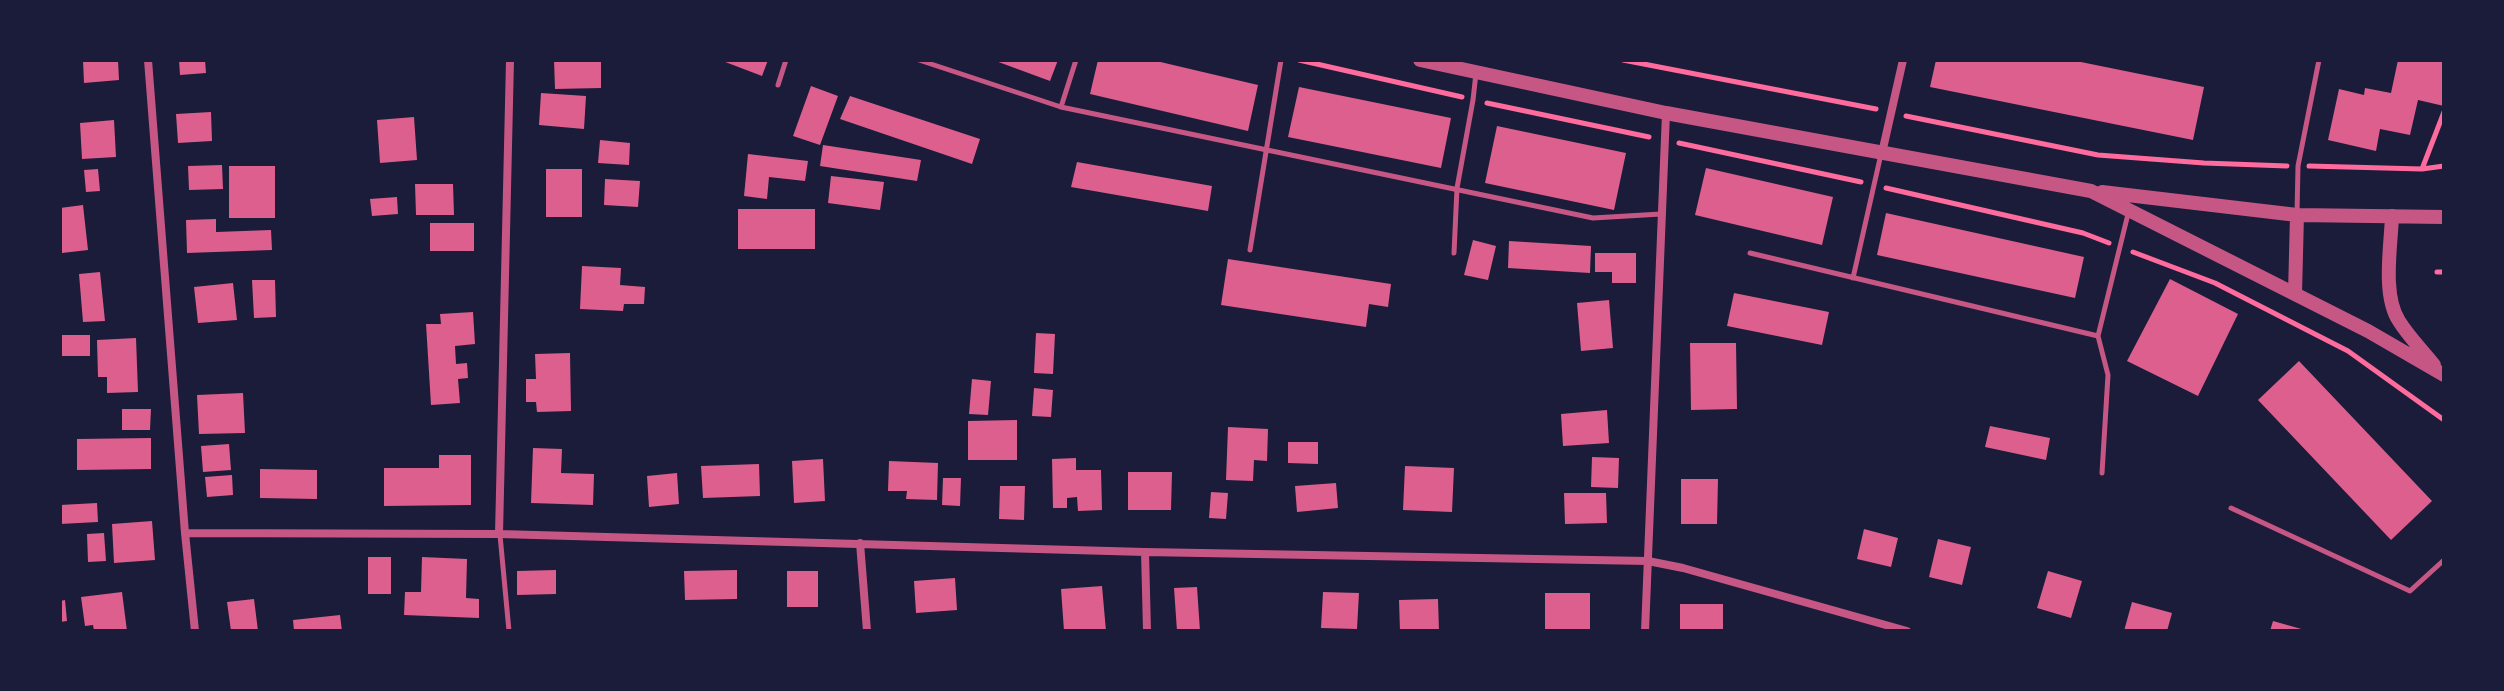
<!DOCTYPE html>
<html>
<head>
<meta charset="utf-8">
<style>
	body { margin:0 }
	#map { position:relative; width:2504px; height:691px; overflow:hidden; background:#1b1b3a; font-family:"DM Sans",sans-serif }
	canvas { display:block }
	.frame { position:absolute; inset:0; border:62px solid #1b1b3a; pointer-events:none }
</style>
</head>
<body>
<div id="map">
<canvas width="2504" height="691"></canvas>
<div class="frame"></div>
</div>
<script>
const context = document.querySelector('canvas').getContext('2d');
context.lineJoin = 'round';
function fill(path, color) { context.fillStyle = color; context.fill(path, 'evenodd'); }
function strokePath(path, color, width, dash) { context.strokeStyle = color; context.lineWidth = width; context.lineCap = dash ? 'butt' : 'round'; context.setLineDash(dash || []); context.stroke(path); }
fill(new Path2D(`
	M83,60H118L119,80L84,83Z
	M179,60H205L206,73L180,75Z
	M554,60H601V88L555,89Z
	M720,60H768L762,76Z
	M993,60H1058L1050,81Z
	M1098,60H1152L1258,85L1248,131L1090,94Z
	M1936,60H2071L2204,87L2193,140L1930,87Z
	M2398,60H2444V106L2418,100L2410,135L2380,129L2376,151L2328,140L2339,89L2364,95L2365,88L2391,93Z
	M811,86L838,96L820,145L793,136Z
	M1299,87L1451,118L1441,168L1288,137Z
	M541,93L586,96L584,129L539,125Z
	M850,96L980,139L972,164L840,119Z
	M211,112L212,141L178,143L176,114Z
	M414,117L417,160L380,163L377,120Z
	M114,120L116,157L82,159L80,123Z
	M1497,126L1626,153L1614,210L1485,183Z
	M600,140L630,143L629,165L598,163Z
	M823,145L921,160L917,181L820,166Z
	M748,154L808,161L805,181L769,177L767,199L744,196Z
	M1077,162L1212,186L1208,211L1071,187Z
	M222,165L223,189L189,190L188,166Z
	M229,166H275V218H229Z
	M1706,168L1833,197L1822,245L1695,215Z
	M98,169L100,191L86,192L84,170Z
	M546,169H582V217H546Z
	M831,176L884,182L880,210L828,203Z
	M605,179L640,181L638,207L604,205Z
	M415,184H453L454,215H416Z
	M397,197L398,214L372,216L370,199Z
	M83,205L88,250L62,253L60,208Z
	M738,209H815V249H738Z
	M1886,213L2084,257L2075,298L1877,255Z
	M216,219V232L271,230L272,250L187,253L186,220Z
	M430,223H474V251H430Z
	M1473,240L1496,246L1488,280L1464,275Z
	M1509,241L1591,246L1590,273L1508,268Z
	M1595,253H1636V283H1612V272H1595Z
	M1228,259L1391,284L1388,307L1369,304L1366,327L1221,305Z
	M582,266L621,268L620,285L645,287L644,304H624L623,311L580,309Z
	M100,272L105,321L83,322L79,274Z
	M2170,279L2238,314L2198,396L2127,361Z
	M252,280H275L276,317L254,318Z
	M233,283L237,320L198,323L194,287Z
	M1734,293L1829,312L1822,345L1727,326Z
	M1609,300L1613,348L1581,351L1577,303Z
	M473,312L475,344L455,346L456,364L467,363L468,378L458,379L460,403L431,405L426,324H441L440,314Z
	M1036,333L1055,334L1053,374L1034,373Z
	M60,335H90V356H60Z
	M136,338L138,392L107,393V377H98L97,340Z
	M1690,343H1736L1737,409L1691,410Z
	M570,353L571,411L537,412L536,402H526V379H536L535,354Z
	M2299,361L2432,501L2391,540L2258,400Z
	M972,379L991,381L988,415L969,414Z
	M1034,388L1053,390L1051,417L1032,416Z
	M243,393L245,433L199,434L197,395Z
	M122,409H151L150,430H122Z
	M1607,410L1609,443L1563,446L1561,414Z
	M1017,420V460H968V421Z
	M1990,426L2050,438L2046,460L1985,447Z
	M1228,427L1268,429L1267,461L1254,460L1253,481L1226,480Z
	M151,438V469L77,470V439Z
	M1288,442H1318V464L1288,463Z
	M229,444L231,470L203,472L201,446Z
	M533,448L562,449L561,473L594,474L593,505L531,503Z
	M439,455H471V505L384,506V468H439Z
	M1592,457L1619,458L1618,488L1591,487Z
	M1076,458V470H1101L1102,510L1078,511L1077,497L1067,498V508H1053L1052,459Z
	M823,459L825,501L794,503L792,461Z
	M889,461L938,463L937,500L906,499L907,491H888Z
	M759,464L760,496L703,498L701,466Z
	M1405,466L1454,468L1452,512L1403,510Z
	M260,469L317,470V499L260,498Z
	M1128,472H1172L1171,510H1128Z
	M677,473L679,504L649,507L647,476Z
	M232,475L233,495L207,497L205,477Z
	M943,478H961L960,506L942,505Z
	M1681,479H1718L1717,524H1681Z
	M1336,483L1338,508L1297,512L1295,486Z
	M1000,486H1025L1024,520L999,519Z
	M1211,492L1228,493L1226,519L1209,518Z
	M1564,493H1606L1607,523L1565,524Z
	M97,503L98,522L60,524V505Z
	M152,521L155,560L114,563L112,524Z
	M1864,529L1898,538L1891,567L1857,559Z
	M104,533L106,561L88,562L87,534Z
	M1938,539L1971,547L1962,585L1929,577Z
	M368,557H391V594H368Z
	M422,557L467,559L466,598L479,599V618L404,615L405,592H421Z
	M556,570V594L517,595V571Z
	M737,570V599L685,600L684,571Z
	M787,571H818V607H787Z
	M2048,571L2082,581L2071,618L2037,608Z
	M955,578L957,610L916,613L914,581Z
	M1102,586L1106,631H1064L1061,589Z
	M1197,587L1200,631H1177L1174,588Z
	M122,592L127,631H94L93,625L85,626L81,597Z
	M1323,592L1359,593L1357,629L1321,628Z
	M1545,593H1590V630H1545Z
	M254,599L258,631H231L227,602Z
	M1438,599L1439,631H1400L1399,600Z
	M65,600L67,621L60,622V601Z
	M2132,602L2172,613L2167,631H2124Z
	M1680,604H1723V631H1680Z
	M340,615L342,631H294L293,620Z
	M2273,621L2305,630V631H2270Z`), '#dd5f8e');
strokePath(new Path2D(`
	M1299,60L1462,97
	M1623,60L1876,109
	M1487,103L1649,137
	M1906,116L2098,155L2204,163L2287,166
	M1679,143L1861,182
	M2309,166L2422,169L2444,166
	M2422,169L2444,112
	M1886,188L2083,233L2109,243
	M2133,252L2215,283L2348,351L2444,420
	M2437,272H2444`), '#ff6b9d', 5);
strokePath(new Path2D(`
	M919,60L1061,107L1593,218L1661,214
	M778,85L786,60
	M1061,107L1076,60
	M2297,214L2298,166L2319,60
	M1250,250L1281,60
	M1454,253L1457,188L1473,100L1476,73
	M1750,253L2098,336L2128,214
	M1853,278L1881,154
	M2098,336L2108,375L2102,473
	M2231,508L2410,591L2444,560
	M500,535L509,631`), '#c65784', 5);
strokePath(new Path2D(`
	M148,60L185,533L195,631
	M1882,153L1903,60
	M185,533L499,534L1145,552L1648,561L1683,568L1907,631
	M499,534L510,60
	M860,543L867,631
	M1145,552L1147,631
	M1645,631L1666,113`), '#c65784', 8);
strokePath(new Path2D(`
	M1420,60L1666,113L2091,191L2368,331L2444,375
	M2102,192L2297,215L2444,217
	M2392,216C2391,246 2382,295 2399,321C2409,337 2423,351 2434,365
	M2295,294L2297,215`), '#c65784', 14);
</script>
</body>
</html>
